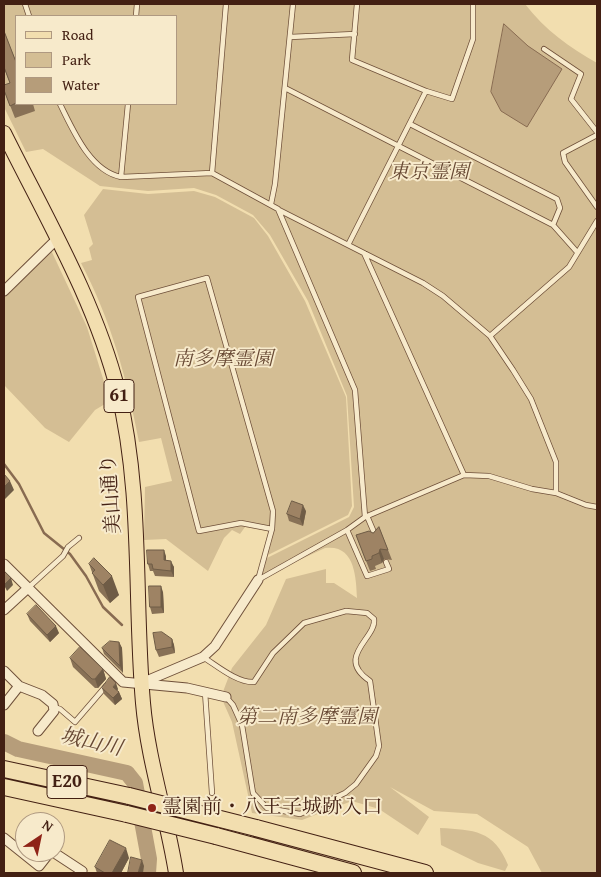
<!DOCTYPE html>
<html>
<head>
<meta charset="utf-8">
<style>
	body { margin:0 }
	#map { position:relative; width:601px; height:877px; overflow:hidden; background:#f2deaf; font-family:"Gentium Book Plus",serif }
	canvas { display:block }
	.frame { position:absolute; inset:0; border:5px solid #432013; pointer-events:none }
	.legend { position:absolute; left:15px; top:15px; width:162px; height:90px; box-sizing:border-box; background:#f7eacb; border:1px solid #af9981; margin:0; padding:6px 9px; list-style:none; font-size:15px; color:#432013 }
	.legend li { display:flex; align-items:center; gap:10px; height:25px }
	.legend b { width:25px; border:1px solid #af9981 }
	.north { position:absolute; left:15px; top:812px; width:50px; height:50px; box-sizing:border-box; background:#f7eacb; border:1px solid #af9981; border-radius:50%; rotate:34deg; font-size:14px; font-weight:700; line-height:20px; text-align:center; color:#432013 }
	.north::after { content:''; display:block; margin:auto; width:18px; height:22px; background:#8f2418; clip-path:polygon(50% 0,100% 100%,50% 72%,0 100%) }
</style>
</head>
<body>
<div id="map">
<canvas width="601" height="877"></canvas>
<div class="frame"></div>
<ul class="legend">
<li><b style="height:6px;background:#f2deaf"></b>Road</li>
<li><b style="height:14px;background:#d4be94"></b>Park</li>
<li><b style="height:14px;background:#b69d7a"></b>Water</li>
</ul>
<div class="north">N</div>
</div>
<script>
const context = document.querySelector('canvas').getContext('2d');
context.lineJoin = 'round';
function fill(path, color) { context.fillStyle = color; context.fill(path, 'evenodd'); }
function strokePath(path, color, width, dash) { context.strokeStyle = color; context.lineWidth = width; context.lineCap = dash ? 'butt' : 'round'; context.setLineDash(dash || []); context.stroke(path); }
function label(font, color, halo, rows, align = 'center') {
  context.font = font + ' "Gentium Book Plus","Noto Serif JP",serif'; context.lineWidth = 4; context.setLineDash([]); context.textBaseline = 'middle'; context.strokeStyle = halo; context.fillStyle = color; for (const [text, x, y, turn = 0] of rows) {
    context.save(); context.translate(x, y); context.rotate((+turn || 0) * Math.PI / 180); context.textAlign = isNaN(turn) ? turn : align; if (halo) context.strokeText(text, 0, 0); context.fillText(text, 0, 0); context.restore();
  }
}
fill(new Path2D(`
	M4,4H525C545,30 569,47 597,63V873H542L528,847L477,814L434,811L390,787L429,817L418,835L379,809L352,801L302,820L252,813L232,722L221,697L232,668L266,625L286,579L326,569V583H334L357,598C356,577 355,544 325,548L261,578L267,558L349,517L354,507L347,396L308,301L270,235L253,215L216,195L194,188L148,191L100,186L43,149L26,152L4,107ZM16,16H176V104H16Z
	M103,189L148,194L194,191L215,197L254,218L268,236L305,301L346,397L352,506L348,515L268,555L274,532L245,527L240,534L232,530L224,538L208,571L166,539L144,540L145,487L172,481L161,438L139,442C127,379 111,320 81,263L92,260L89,248L93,244L84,215Z
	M50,248L87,327L110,401L95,410L69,442L45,428L4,385V291Z
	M440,828C474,830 494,830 508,865L505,871L478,863L441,845Z`), '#d4be94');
const water = new Path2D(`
	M504,24L528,46L562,69L527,127L501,111L491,92Z`);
fill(water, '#b69d7a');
strokePath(water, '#886b51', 1);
strokePath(new Path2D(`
	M4,464L19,484L44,533L70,554L86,576L103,607L122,625
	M130,777L132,769`), '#886b51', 2.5);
strokePath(new Path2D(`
	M4,742L18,749L127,773L135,783L149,859L148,873`), '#b69d7a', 16);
const service = new Path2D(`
	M25,4L29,16
	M357,4L352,60L426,91L452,99L473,39V4
	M136,16L137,4
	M290,37L355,34
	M544,49L581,74L571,99L597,132
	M285,88L553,225L577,252
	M60,104C73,130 90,171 121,177L212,173L278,209L355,390L365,517
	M410,124L557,199L560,208L553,225
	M597,135L563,153L565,162L597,207
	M212,173L226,4
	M121,177L128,104
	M271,204L275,184L293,4
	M279,210L423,283L443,296L490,336L513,370L531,399L556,462V493
	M348,245L426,91
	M364,253L464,475
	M490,336L569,267L597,221
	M367,516L376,537
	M347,530L367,576L389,569L386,562
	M258,580L272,529L273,511L207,278L138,297L199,531L241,523L272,529
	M258,580L347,530L365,517L464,475L489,476L532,489L556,493L586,505L597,507
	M28,588L63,556L68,547L79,538
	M203,657C216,665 237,683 254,682L273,653L304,623L346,611L367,613L374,619C377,638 334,657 370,681L379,746L376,756L356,784L345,793L300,814L267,808L253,793L242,725L233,705L226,697
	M205,692L212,793
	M54,707L60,709L75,722L106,686`);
const minor = new Path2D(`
	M4,291L57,239
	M4,564L123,682L187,688L226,697
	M4,610L28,588
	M4,671L19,686L42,695L53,704L54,711L38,731
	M144,682L203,657L215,646L258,580
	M4,705L19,686
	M4,838L39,866L50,852
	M53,852L82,871L81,873`);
const primary = new Path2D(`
	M4,133C45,216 95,300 118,391C143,493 134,599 143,703C148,761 167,816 176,873`);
const motorway = new Path2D(`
	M4,769L129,796
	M4,787L127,814
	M256,828L425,873
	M216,836L353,873`);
strokePath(service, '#6f503a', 6);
strokePath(minor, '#6f503a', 11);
strokePath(primary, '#432013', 16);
strokePath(motorway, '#432013', 18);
strokePath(service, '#f7eacb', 4.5);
strokePath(minor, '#f7eacb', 9);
strokePath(primary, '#f2deaf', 14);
strokePath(motorway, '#f2deaf', 16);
const motorwayBridge = new Path2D(`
	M129,796L256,828
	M127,814L216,836`);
strokePath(motorwayBridge, '#432013', 18, []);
strokePath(motorwayBridge, '#f2deaf', 16);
fill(new Path2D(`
	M4,31L16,62V104H33L35,111L15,118L4,90L10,83L4,68Z
	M306,511L303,526L289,521L287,514Z
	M379,527L392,560L384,559L382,563L375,566L376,569L370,571L356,535L373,533Z
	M166,556V560L174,567V577L155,576L153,571H150L148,564Z
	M89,564L119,595L110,603L99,591Z
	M163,592L164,613L152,614L150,607Z
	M27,614L59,633L50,642L30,621Z
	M172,639L174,645L175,653L159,657L156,650Z
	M119,642L122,648L123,673L104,654L102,648Z
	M70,658L103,669L106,679L98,688H95L73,667Z
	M102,688L118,689L117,691L119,692L122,699L115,705L104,694Z
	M129,858L121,873H97L95,867Z`), '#887156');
fill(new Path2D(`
	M10,481L14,490L4,500V487Z
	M303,505L306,511L303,526L300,519Z
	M380,549L384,559L382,563L379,553Z
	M164,550L166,556V567L164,560Z
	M171,561L174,567V577L171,571Z
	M112,576L119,595L110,603L103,585Z
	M11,578L13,585L7,591L4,585Z
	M161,586L163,592L164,613L161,607Z
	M56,626L59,633L50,642L47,635Z
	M172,639L174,645L175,653L172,647Z
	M119,642L122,648L123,673L120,666Z
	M103,669L106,679L98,688L95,679Z
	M116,683L118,689L115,693L113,687Z
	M119,692L122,699L115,705L113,698Z
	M126,848L129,858L121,873H112Z
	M142,860L144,866L143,873H138Z`), '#6f5c46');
const building = new Path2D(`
	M4,31L16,62V103L10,106L4,90V85L10,83L4,67Z
	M4,474L10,481L4,487Z
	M292,501L303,505L300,519L287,514Z
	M379,527L388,550L380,549L379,553L372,556V559L366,561L356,535L369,531L373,533Z
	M147,550H164V560L171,561V571L153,569L152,564H148Z
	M94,558L112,576L103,585L92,573L95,570L89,564Z
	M4,571L11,578L4,585Z
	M149,586H161V607H150Z
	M36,605L56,626L47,635L27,614Z
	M162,632L172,639V647L156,650L153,633Z
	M110,641L119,642L120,666L102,648Z
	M80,647L103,669L95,679H92L70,658Z
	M110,677L116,683L113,687L119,692L113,698L102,688Z
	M110,840L126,848L112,873H105L95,867Z
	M131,857L142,860L138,873H128Z`);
fill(building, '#9e8364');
strokePath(building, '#6f5c46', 1);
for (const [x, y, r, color] of [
	[152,808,5,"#8f2418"]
]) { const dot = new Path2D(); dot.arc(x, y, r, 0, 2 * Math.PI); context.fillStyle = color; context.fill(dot); strokePath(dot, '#f7eacb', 2); }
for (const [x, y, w] of [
	[119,396,30],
	[67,782,40]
]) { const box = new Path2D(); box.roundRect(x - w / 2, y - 16.5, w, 33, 4); context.fillStyle = '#f7eacb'; context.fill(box); strokePath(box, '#432013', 1); }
label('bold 19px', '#432013', null, [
	["61",119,396],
	["E20",67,782]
]);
label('italic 20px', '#674833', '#f7eacb', [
	["東京霊園",429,173],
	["南多摩霊園",223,360],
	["第二南多摩霊園",307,718]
]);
label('20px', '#432013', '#f7eacb', [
	["美山通り",112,494,-94]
]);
label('20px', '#432013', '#f7eacb', [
	["霊園前・八王子城跡入口",162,808]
], 'left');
label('italic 21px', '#664632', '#f7eacb', [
	["城山川",91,743,13]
]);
</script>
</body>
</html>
